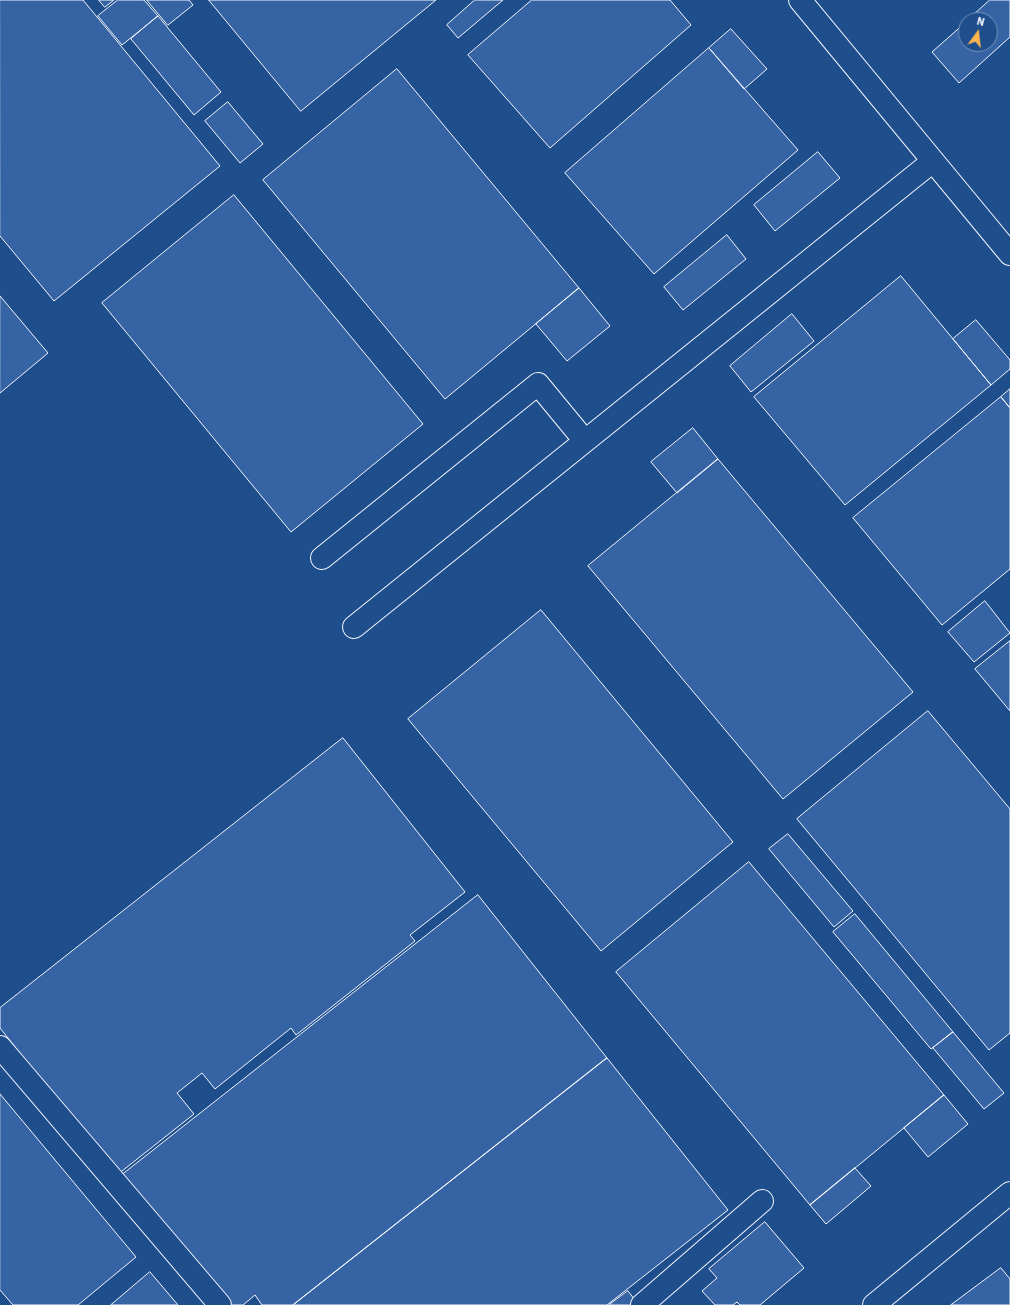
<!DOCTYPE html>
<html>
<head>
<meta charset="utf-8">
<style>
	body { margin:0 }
	#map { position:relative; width:1010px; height:1305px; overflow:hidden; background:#1f4e8c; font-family:Barlow,sans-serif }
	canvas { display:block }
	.north { position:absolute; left:958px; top:12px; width:40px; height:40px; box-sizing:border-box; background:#1f4e8c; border:1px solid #7391ba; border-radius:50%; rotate:15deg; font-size:11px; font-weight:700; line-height:16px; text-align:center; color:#f2f6ff }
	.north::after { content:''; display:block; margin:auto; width:14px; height:18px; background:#ffb74d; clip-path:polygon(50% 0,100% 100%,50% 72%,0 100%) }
</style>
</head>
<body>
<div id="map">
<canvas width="1010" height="1305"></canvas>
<div class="north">N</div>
</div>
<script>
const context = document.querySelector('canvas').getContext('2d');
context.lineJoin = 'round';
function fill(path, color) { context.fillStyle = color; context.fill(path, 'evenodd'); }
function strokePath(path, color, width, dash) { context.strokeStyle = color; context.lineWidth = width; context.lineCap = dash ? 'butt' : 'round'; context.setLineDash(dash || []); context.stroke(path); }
const building = new Path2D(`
	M0,0H83L220,166L54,301L0,236Z
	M99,0H114L105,7Z
	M118,0H144L158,16L122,45L98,16Z
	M147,0H189L193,5L168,25Z
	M209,0H436L301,111Z
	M475,0H503L458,38L447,25Z
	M532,0H670L691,25L550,148L468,55Z
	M990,0H1010V37L959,83L932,52L966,22V44H990V20H968Z
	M158,16L221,92L194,115L131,39Z
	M731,29L767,69L744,89L709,48Z
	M709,48L798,150L654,274L565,173Z
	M397,69L579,288L445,399L263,180Z
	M228,102L263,144L240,163L205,121Z
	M818,152L840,178L775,231L754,205Z
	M234,195L423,424L291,532L102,303Z
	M727,235L746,259L683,310L664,287Z
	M901,276L991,385L845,505L754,397Z
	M579,288L610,326L567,361L536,324Z
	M0,296L48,353L0,393Z
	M792,314L814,341L751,392L730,366Z
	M976,320L1010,360V369L991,385L953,339Z
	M1010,389V408L1001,397Z
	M1001,397L1010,408V569L942,625L853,518Z
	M693,428L718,459L677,493L651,462Z
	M718,459L913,692L783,799L588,566Z
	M985,601L1010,633L974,662L948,632Z
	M541,610L733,842L601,951L408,719Z
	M1010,641V711L975,669Z
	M928,711L1010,809V1033L989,1050L797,819Z
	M343,738L465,892L410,935L415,941L296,1035L291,1028L215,1089L202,1073L177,1093L194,1114L117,1175L0,1028V1008Z
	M788,834L853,911L834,927L769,849Z
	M749,862L944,1095L810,1205L616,972Z
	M478,895L607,1058L293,1305H262L255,1295L243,1305H226L122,1175Z
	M855,914L953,1032L931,1049L833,932Z
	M953,1032L1004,1093L984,1109L933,1048Z
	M607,1058L728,1210L607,1305H293Z
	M0,1094L136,1257L78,1305H13L0,1290Z
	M944,1095L968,1124L928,1157L904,1128Z
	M855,1168L871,1186L826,1224L810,1205Z
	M765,1222L804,1268L760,1305H740L737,1302L733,1305H715L702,1291L717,1278L709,1269Z
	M1001,1268L1010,1279V1305H951Z
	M150,1272L178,1305H111Z
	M628,1291L639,1305H609Z`);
fill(building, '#3563a3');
strokePath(building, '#f2f6ff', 1);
const minor = new Path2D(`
	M800,0L1010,254
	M322,558L538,384L585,441
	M354,627L933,161
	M0,1047L220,1305
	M642,1305L762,1201
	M874,1305L1010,1193`);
strokePath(minor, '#f2f6ff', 24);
strokePath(minor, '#1f4e8c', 22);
</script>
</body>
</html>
